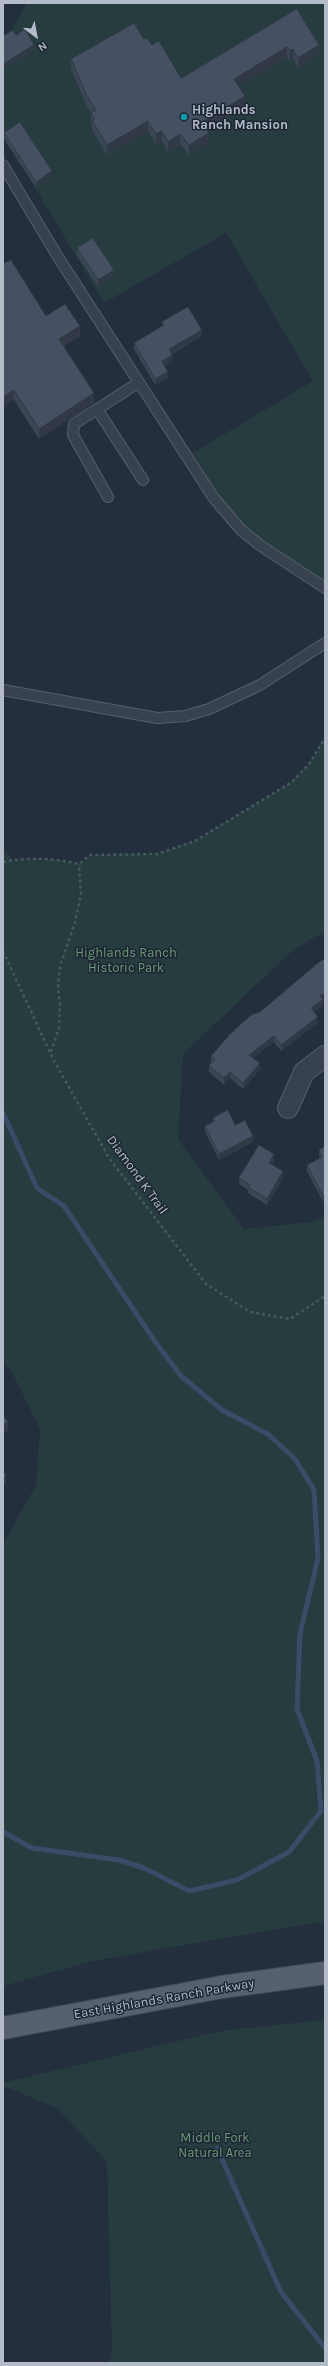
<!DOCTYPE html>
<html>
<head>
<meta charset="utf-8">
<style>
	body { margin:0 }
	#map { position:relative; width:328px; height:2366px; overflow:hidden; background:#242f3e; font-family:Karla,sans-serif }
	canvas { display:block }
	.frame { position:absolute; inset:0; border:4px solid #b4bcc9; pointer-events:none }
	.north { position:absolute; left:16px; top:16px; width:40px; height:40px; -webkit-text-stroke:3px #1d2633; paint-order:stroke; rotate:148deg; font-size:11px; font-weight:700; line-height:16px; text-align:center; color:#b4bcc9 }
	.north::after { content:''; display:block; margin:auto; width:14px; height:18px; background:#b4bcc9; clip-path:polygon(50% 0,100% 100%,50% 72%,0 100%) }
</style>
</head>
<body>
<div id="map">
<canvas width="328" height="2366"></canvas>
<div class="frame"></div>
<div class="north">N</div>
</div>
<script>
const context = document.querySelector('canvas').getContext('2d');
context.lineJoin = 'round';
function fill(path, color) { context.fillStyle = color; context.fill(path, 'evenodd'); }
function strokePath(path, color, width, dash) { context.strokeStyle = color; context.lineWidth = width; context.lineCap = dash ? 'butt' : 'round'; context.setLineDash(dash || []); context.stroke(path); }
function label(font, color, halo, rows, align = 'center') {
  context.font = font + ' Karla,sans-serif'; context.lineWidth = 3; context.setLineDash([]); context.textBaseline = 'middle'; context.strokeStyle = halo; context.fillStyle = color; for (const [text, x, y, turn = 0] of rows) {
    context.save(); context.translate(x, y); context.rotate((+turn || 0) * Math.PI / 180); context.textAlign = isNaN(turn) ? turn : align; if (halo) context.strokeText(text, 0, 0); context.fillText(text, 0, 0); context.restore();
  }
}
fill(new Path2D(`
	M27,3H325V584L252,534L223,507L193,453L313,381L226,233L104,303L3,134V45Z
	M325,738V931L292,951L183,1054L178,1139L244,1229L311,1222L325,1218V1921L92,1961L3,1986V1544L36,1485L40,1429L12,1372L3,1361V849L13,860C36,857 57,859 79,864L90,855L157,854L195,841L292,782L309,764Z
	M325,2020V2363H109L112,2350L107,2162L57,2108L3,2086V2083L194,2037L228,2030Z`), '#263c3f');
strokePath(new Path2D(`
	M3,1113L37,1188L64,1206L156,1343L181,1376L222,1410L268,1434L295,1459L314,1490L318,1558L300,1634L297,1709L317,1761L321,1811L289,1852L237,1880L189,1891L144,1868L119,1860L32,1848L3,1832
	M217,2148L281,2292L325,2348`), '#394c67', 5);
const service = new Path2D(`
	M3,165L58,257L213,497L241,530L261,546L325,588
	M97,409L143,480
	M108,497L73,435L74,424L138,383
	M3,690L157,718L185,716L209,709L260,685L325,643`);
const minor = new Path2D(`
	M288,1108L304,1072L325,1056`);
const primary = new Path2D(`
	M3,2028L222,1987L325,1973`);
strokePath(service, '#565f6c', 12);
strokePath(minor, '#565f6c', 22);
strokePath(primary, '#414a57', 24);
strokePath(new Path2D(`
	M3,862C29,857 53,858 79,864L90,855L157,854L195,841L292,782L309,764L325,738
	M3,951L53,1059L109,1158L206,1284L250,1312L290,1319L325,1296
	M51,1052L59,1028L60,1007L58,984L60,966L75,922L81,894L79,864`), '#44595c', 2.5, [3, 3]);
strokePath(service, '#38414e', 10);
strokePath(minor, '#38414e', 20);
strokePath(primary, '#56606e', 22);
fill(new Path2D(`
	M297,9L319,55L298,68L293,59L290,61L287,57L238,86L245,106L206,129L209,143L189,155L180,144L168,152L162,141L156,144L148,131L107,155L92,130V125L91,123V113L87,106L71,69V59L144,39L152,45L181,78Z
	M4,133L52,177L36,188L4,139Z
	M77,248L114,276L98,287L77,255Z
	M46,316L80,336L64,346L94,403L39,439L14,400L3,407Z
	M162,322L202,336L172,354V361L165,366L168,378L155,385L134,349V343L162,326Z
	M325,959V999L323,1000V1005L314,1012L318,1023L281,1051L274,1042L253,1058L260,1069L243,1089L230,1078L224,1085L209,1072V1066L211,1062V1056L260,1012Z
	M213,1118L235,1125L253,1142L219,1160L205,1132V1126L213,1121Z
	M325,1147L323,1202L307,1171V1165L320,1159L319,1156V1150Z
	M274,1160L272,1165L283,1178L267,1205L248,1193V1190L239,1184V1178Z`), '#3b4654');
fill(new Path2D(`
	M34,45V51L3,70V64Z
	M319,45V55L298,68V58Z
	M287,47V57L234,89V79Z
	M293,49V59L290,61V51Z
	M245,96V106L202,132V122Z
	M148,121V131L107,155V145Z
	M162,131V141L156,144V134Z
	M209,133V143L189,155V145Z
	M180,134V144L168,152V142Z
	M52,171V177L36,188V182Z
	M114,270V276L98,287V280Z
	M80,326V336L59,349V339Z
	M202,330V336L169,355V349Z
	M172,355V361L162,368V361Z
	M168,372V378L155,385V379Z
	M14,390V400L3,407V397Z
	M94,393V403L39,439V429Z
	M325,993V999L323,1000V1005L311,1015V1008L320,996Z
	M318,1017V1023L281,1051V1045Z
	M274,1036V1042L249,1061V1055Z
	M260,1063V1069L243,1089V1083Z
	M230,1072V1078L224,1085V1078Z
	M253,1136V1142L219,1160V1154Z
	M274,1154V1160L269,1169V1163Z
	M283,1171V1178L267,1205V1199Z
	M325,1195V1201L323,1202V1196Z
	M8,1422V1430L3,1434V1425Z
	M6,1475V1483L3,1486V1478Z`), '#303945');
const building = new Path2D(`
	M297,9L319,45L298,58L293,49L290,51L287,47L234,79L245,96L202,122L209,133L189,145L180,134L168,142L162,131L156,134L148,121L107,145L92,120L95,119L91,113L96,110L87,96L71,59L134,23L144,39L147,38L152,45L159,41L181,78Z
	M25,29L34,45L3,64V36L13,30L16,35Z
	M20,122L52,171L36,182L4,133Z
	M93,238L114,270L98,280L77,248Z
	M11,260L46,316L65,304L80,326L59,339L94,393L39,429L14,390L3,397V264Z
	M188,307L202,330L169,349L172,355L162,361L168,372L155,379L134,343L164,325L162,322Z
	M325,959V993L320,996L323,999L311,1008L318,1017L281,1045L274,1036L249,1055L260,1063L243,1083L230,1072L224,1078L209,1066L215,1059L211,1056L231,1033L251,1015L260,1012L319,962Z
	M228,1110L235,1125L245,1120L253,1136L219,1154L205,1126L215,1121L213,1118Z
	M259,1145L274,1154L269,1163L283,1171L267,1199L248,1187L250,1185L239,1178Z
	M325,1147V1195L323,1196L307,1165L322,1157L319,1150Z
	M3,1415L8,1422L3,1425Z
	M3,1472L6,1475L3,1478Z`);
fill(building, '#455162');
strokePath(building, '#303945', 1);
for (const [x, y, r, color] of [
	[184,117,4,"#0f9aa8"]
]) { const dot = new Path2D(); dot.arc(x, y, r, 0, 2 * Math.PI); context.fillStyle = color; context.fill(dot); strokePath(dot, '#1d2633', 1.5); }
label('bold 13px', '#b4bcc9', '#1d2633', [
	["Highlands",192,110],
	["Ranch Mansion",192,125]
], 'left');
label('13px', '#6b9a76', '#1d2633', [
	["Highlands Ranch",126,953],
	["Historic Park",126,968],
	["Middle Fork",215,2138],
	["Natural Area",215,2153]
]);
label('13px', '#b4bcc9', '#1d2633', [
	["Diamond K Trail",137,1175,54],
	["East Highlands Ranch Parkway",164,1999,-10]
]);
</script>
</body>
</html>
